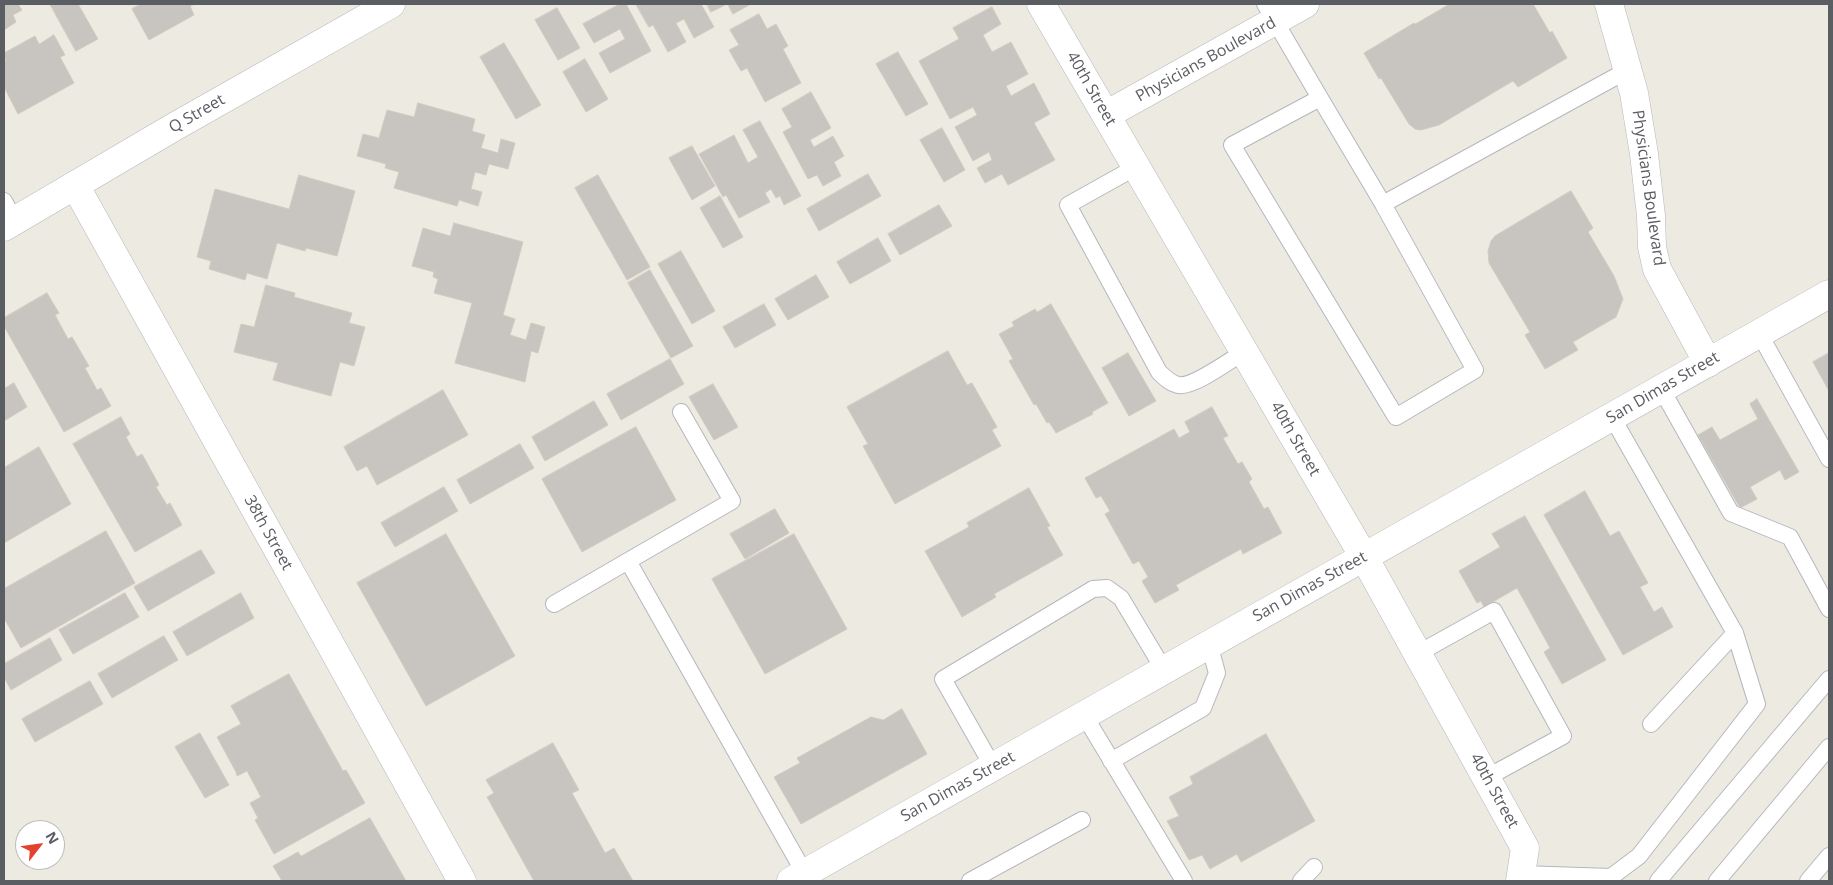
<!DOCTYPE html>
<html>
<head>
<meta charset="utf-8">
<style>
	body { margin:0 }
	#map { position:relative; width:1833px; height:885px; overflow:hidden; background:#edeae1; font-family:"Open Sans",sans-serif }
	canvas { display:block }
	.frame { position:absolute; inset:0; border:5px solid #5a5d62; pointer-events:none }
	.north { position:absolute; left:15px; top:820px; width:50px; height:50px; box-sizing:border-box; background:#fff; border:1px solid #bdbec0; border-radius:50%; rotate:60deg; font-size:14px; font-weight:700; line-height:20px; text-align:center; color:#5a5d62 }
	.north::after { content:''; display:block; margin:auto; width:18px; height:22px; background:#e5412f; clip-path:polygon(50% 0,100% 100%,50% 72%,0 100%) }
</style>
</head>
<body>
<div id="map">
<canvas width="1833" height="885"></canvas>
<div class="frame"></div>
<div class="north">N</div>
</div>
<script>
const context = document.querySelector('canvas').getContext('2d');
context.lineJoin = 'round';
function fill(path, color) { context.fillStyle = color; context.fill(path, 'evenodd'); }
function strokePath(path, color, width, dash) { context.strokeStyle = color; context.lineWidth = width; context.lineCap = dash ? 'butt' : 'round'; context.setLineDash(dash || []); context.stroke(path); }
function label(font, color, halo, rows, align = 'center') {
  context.font = font + ' "Open Sans",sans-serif'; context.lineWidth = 4.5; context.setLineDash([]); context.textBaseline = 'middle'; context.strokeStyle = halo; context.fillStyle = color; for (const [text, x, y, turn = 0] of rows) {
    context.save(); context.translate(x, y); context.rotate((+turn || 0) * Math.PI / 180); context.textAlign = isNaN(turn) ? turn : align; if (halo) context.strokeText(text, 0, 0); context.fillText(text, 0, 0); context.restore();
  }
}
const building = new Path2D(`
	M4,4H18L22,10L13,15L16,22L4,30Z
	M50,4H78L98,39L76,51Z
	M141,4H195L190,6L194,15L149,40L132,9Z
	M620,4H626L651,51L610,73L599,53L625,39L620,29L594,43L583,24Z
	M636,4H701L714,27L694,38L684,19L676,23L686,42L668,52L653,25L649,27Z
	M707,4H727L711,12Z
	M728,4H751L733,14Z
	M1450,4H1533L1550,33L1552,31L1567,58L1518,87L1513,81L1439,125L1421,130L1415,129L1409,124L1381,78L1379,79L1364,53L1414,23L1415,24Z
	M992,7L1001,24L983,35L992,52L1011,42L1028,74L1006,86L1011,96L1034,83L1050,114L1034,123L1055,160L1008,185L1002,174L985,183L977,168L992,160L989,152L973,161L955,127L977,115L973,107L950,119L919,61L959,39L953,28Z
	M557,8L580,48L558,60L535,20Z
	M759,14L767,29L776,24L788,46L783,49L801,83L765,102L747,68L741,71L729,50L739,45L730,30Z
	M54,35L65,55L60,57L74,83L18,114L4,87V62L6,61L4,53L35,36L39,44Z
	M504,43L541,105L516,119L480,57Z
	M898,52L928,104L906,116L876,64Z
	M585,59L608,99L586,112L563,72Z
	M811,92L831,128L810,140L814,147L833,136L844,156L834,162L841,176L823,186L817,175L808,179L783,132L792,127L782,109Z
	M418,103L475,119L472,131L485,135L481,148L498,153L501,139L515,143L508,169L489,164L486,175L475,172L471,189L482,192L478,206L459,200L457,206L394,188L399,172L385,168L386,164L357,156L363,134L379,138L387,110L414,117Z
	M760,121L801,196L784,205L780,196L776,198L771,189L765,193L770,202L739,218L726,195L723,197L699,154L734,135L748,163L758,157L743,130Z
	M942,128L965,170L944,182L920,140Z
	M692,146L715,186L692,200L669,158Z
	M868,174L881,196L819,231L807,209Z
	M299,175L355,191L337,256L306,248L305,251L277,243L267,279L247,273L245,280L209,269L211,261L197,257L215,189L289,209Z
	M598,175L650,267L627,280L575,188Z
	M1571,191L1593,228L1588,232L1614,276L1623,299L1616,317L1573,342L1578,350L1545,369L1525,335L1530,332L1489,263L1488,251L1491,241L1495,236Z
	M720,196L743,237L723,248L700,208Z
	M939,205L952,226L900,255L888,234Z
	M454,223L523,242L503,315L515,319L510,335L526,340L531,323L545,327L538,353L531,351L525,382L455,363L472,303L434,293L438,279L433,277L434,272L412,266L423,228L450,236Z
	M878,238L891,261L850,284L837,262Z
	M681,251L715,311L692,324L658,264Z
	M650,270L693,346L671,358L628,283Z
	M816,275L829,297L788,320L775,299Z
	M266,285L295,293L294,297L352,313L349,323L365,327L354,366L340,362L331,396L273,380L278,363L234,352L241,324L254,327Z
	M47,293L59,313L55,315L68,339L72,337L89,366L85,368L97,390L101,388L111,406L64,432L4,326V318Z
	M764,304L776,325L735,348L723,327Z
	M1051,304L1108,403L1092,412L1093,414L1056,433L1049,422L1047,423L1036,404L1034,405L1009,361L1013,359L999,334L1014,326L1012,322L1035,309L1037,312Z
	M948,351L967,385L972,383L997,427L992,430L1001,446L895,504L863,446L868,444L847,407Z
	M1128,353L1156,401L1129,416L1102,368Z
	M1829,353V391L1813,362Z
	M670,359L684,384L621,420L607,394Z
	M14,383L27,407L4,421V389Z
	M713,384L738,427L714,440L689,397Z
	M443,390L468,435L377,485L367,466L357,471L344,447Z
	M1757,399L1799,472L1785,480L1780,470L1750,487L1757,499L1740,508L1698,435L1712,427L1720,440L1758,419L1750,404Z
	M594,401L608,425L545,461L532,437Z
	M1212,407L1228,436L1223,438L1238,464L1242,462L1252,479L1249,482L1264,509L1268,507L1282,533L1243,554L1241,549L1176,585L1179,590L1155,603L1142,581L1148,577L1139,561L1133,564L1105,514L1110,511L1101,496L1096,498L1085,478L1174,429L1179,438L1190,432L1185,422Z
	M121,417L130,434L126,437L137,457L142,454L159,485L156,487L167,505L170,503L182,525L135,552L73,444Z
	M636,427L676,500L582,552L542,479Z
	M520,444L534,468L470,504L457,480Z
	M39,447L71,504L4,543V468Z
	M444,487L458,511L395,547L381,523Z
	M1029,488L1050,526L1047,527L1063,555L994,594L996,597L962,617L925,551L969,527L967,523Z
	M1585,491L1610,536L1619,531L1648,583L1640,587L1654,612L1662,607L1673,627L1623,655L1544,515Z
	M775,509L789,533L745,559L730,534Z
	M1525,516L1606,660L1562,684L1544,652L1550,648L1517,588L1484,607L1481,601L1477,603L1459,571L1500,547L1492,534Z
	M106,531L135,583L21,648L4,618V589Z
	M446,534L515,656L426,706L357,583Z
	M794,534L847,629L765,674L712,579Z
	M201,550L215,573L148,611L134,587Z
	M125,593L139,617L73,654L59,630Z
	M241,593L254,618L187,656L173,632Z
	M164,636L178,660L112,698L98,674Z
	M50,638L62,660L11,690L4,677V664Z
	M289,674L343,771L346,770L365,803L274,854L255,820L258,818L250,803L261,797L247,771L237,776L236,772L217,737L241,724L231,706Z
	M90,681L103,704L35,742L22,719Z
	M902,709L927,754L801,824L774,777L800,763L797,758L871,717L883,720Z
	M200,733L229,785L205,798L175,747Z
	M1266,734L1315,821L1241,862L1237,854L1210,869L1202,855L1189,860L1167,821L1179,816L1169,797L1193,784L1190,777Z
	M553,743L579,790L572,793L605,853L614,848L633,881H534L487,797L494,793L486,780Z
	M370,818L406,881H282L273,866L298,852L301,856Z`);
fill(building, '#c8c4bf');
strokePath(building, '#d1ccc0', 1);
const service = new Path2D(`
	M1265,4L1320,98
	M1320,98L1383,204L1475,370L1396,417L1232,145Z
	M1136,167L1068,205L1159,372C1165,378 1170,383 1178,385C1193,388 1230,360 1244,352
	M4,201L14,220
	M1383,204L1628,70
	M1759,333L1829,459
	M1662,390L1731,513L1790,537L1829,609
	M628,561L732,501L681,412
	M554,604L628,561L805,874
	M1417,654L1494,611L1563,736L1486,778
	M1084,715L1184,881
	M1651,724L1735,633
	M1111,761L1203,708L1217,673L1209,644
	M993,767L943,679L1093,589L1107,588L1121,598L1164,670
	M1521,874L1611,877L1639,856L1757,704L1735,633L1612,417
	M970,881L1082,820
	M1301,881L1314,867
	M1658,881L1829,679
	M1717,881L1829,747
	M1808,881L1829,856`);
const minor = new Path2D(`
	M1041,4L1364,557L1525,848L1520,881
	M1609,4L1634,93L1644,154L1651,216L1652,247L1657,269L1708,363
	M1106,115L1305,4
	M75,185L462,881`);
const tertiary = new Path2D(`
	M4,227L174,127L391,4
	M791,881L1829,294`);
strokePath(service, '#b4b7bc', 18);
strokePath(minor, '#b4b7bc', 29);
strokePath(tertiary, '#b4b7bc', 29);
strokePath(service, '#fff', 16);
strokePath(minor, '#fff', 28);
strokePath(tertiary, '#fff', 28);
label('16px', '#5a5d62', '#fff', [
	["Physicians Boulevard",1206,60,-29],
	["40th Street",1091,89,60],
	["Q Street",197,114,-30],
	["Physicians Boulevard",1648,188,82],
	["San Dimas Street",1663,388,-30],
	["40th Street",1295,439,60],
	["38th Street",268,533,61],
	["San Dimas Street",1310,587,-29],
	["San Dimas Street",958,787,-29],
	["40th Street",1494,791,61]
]);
</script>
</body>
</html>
